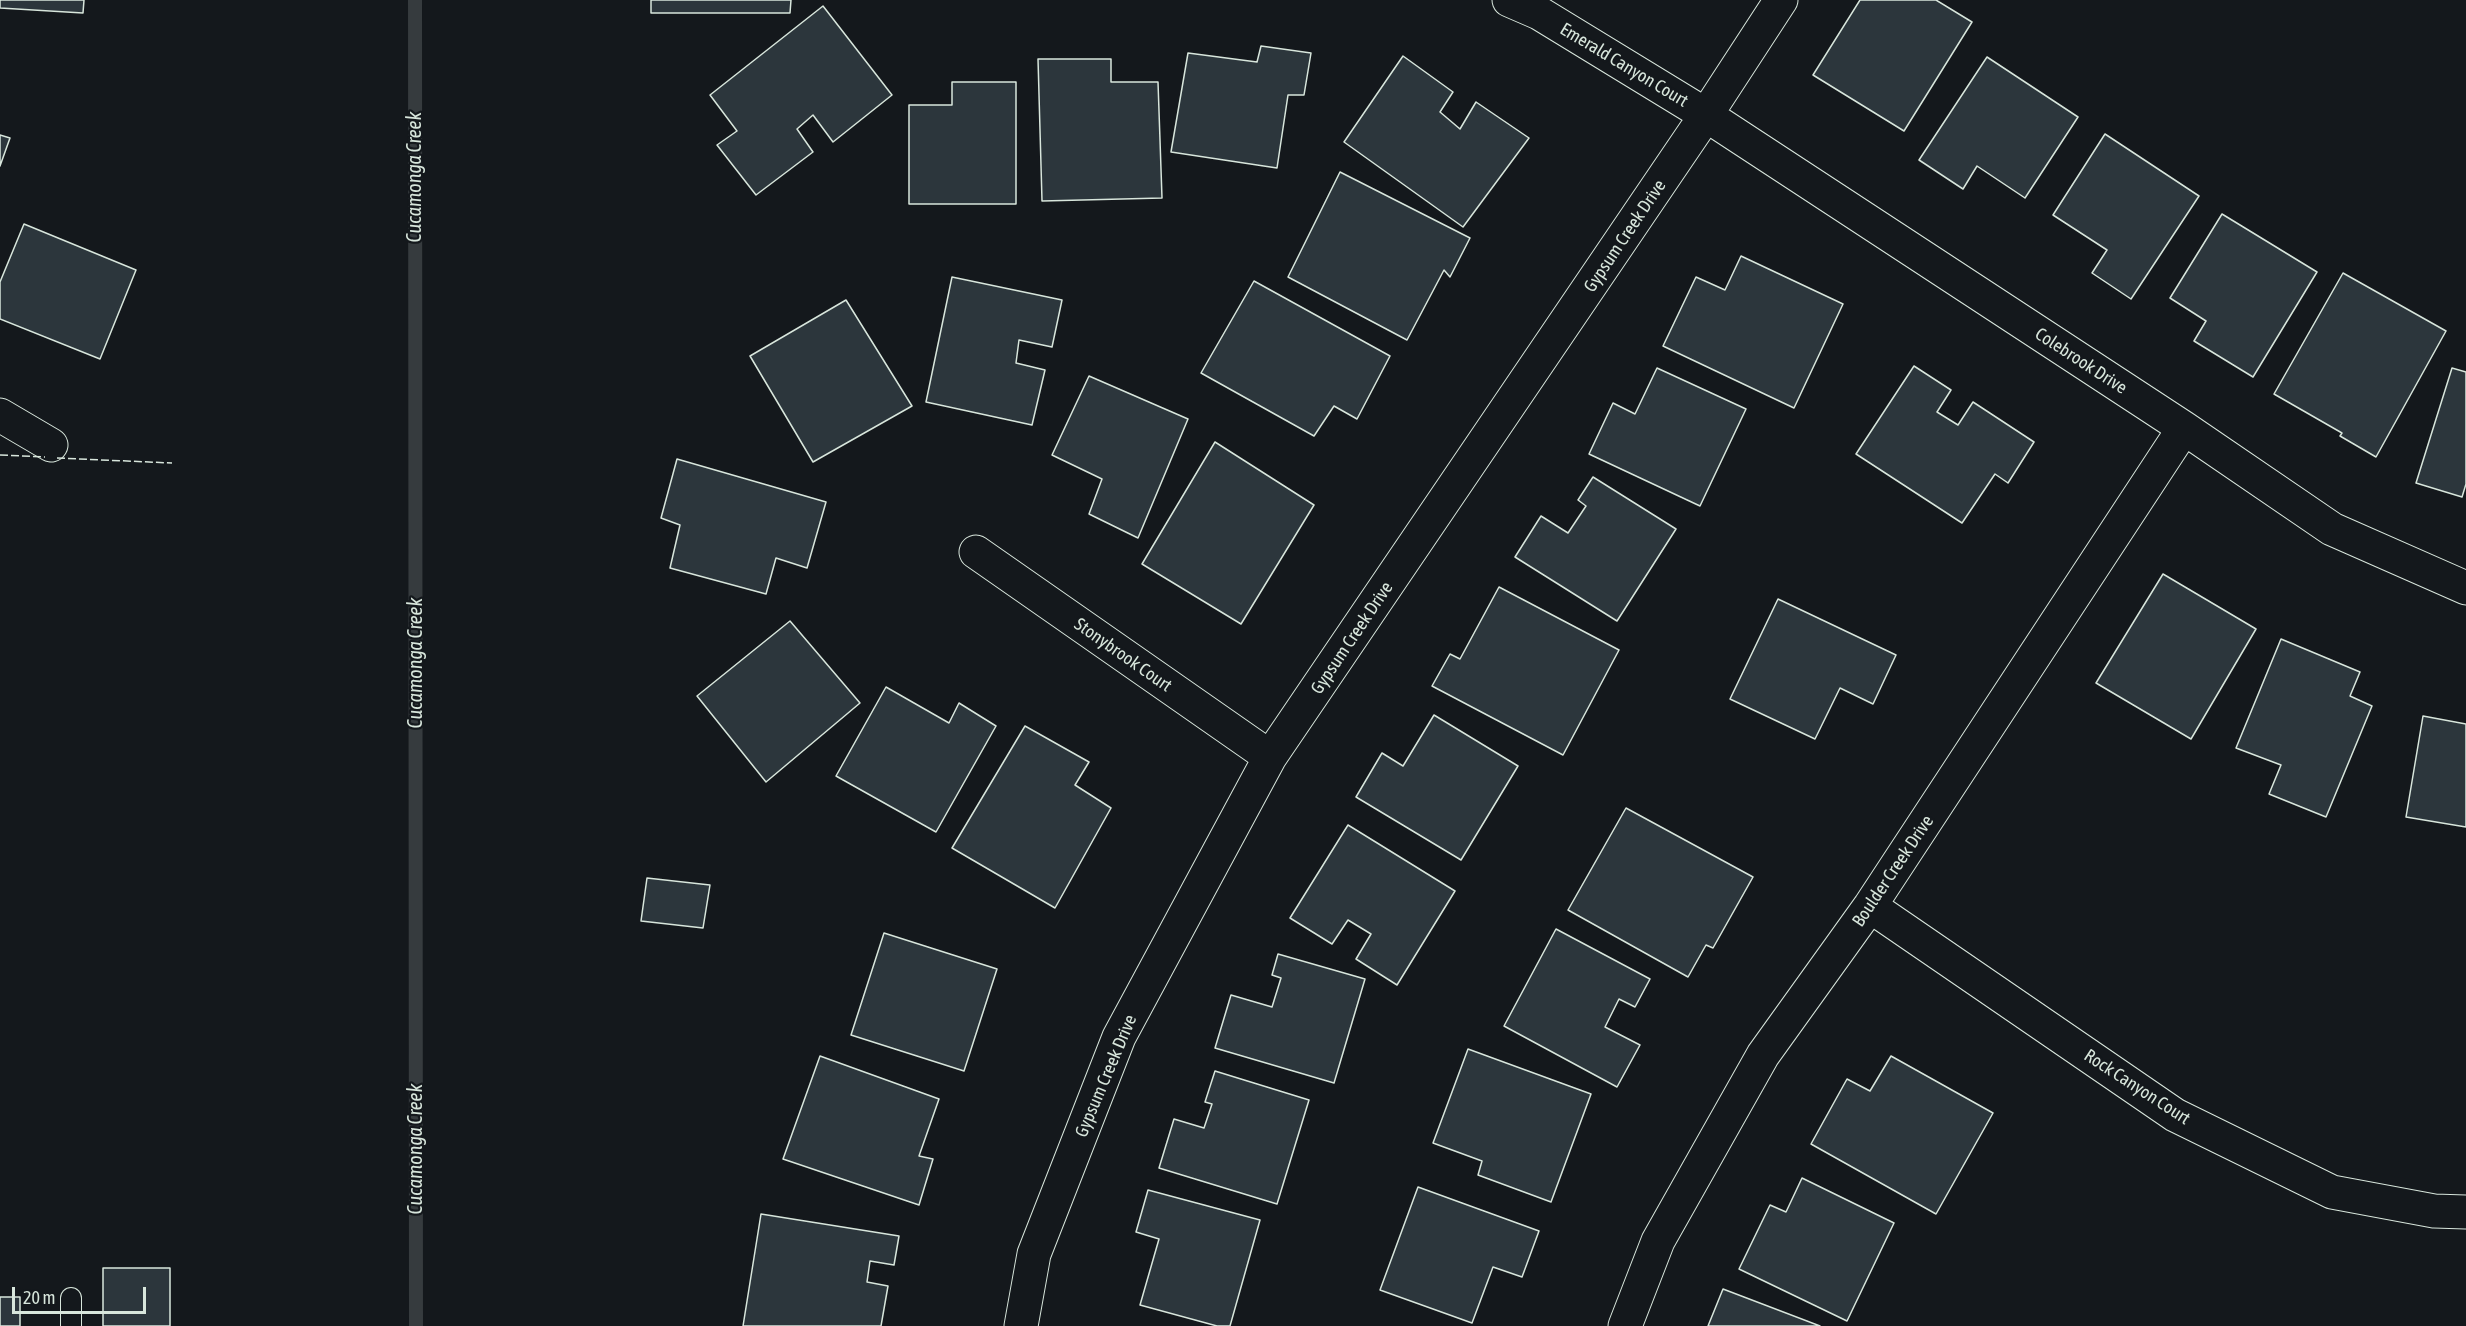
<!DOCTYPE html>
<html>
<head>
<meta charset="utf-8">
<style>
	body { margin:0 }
	#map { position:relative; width:2466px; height:1326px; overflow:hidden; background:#14181c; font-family:"Asap Condensed",sans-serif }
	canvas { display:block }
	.scale { position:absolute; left:12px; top:1287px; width:134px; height:27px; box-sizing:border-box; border:3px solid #d8e6dc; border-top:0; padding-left:8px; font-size:18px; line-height:21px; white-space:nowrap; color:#d8e6dc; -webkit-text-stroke:4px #14181c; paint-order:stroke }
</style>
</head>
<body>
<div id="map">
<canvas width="2466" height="1326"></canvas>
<div class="scale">20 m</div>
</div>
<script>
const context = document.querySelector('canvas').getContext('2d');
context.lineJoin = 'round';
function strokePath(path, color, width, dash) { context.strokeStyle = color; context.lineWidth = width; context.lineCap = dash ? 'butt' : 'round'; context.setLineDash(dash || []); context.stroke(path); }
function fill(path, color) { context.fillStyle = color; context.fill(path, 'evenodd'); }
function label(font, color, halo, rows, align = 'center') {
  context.font = font + ' "Asap Condensed",sans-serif'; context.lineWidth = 4.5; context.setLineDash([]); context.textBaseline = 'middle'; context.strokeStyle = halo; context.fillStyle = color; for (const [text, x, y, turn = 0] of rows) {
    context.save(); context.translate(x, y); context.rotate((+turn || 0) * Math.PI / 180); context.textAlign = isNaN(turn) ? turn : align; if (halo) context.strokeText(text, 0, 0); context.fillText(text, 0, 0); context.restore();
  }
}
strokePath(new Path2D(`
	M415,0L416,1326`), '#363b3e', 14);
const building = new Path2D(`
	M0,0H84L83,13L0,8Z
	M651,0H791L790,13H651Z
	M1860,0H1936L1972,22L1904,131L1813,75Z
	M823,6L892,95L833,142L813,115L797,129L813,152L756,195L717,145L737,131L710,95Z
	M1261,46L1311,53L1304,95H1288L1277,168L1171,152L1188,53L1257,62Z
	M1403,56L1453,92L1440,112L1460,129L1476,102L1529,138L1463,227L1344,142Z
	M1987,57L2078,117L2025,198L1977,166L1963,189L1919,160Z
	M1038,59H1111V82H1158L1162,198L1042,201Z
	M952,82H1016V204H909V105H952Z
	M2105,134L2199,196L2131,299L2092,273L2107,250L2053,215Z
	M0,135L10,138L0,166Z
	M1340,172L1470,238L1450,277L1444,270L1407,340L1288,277Z
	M2222,214L2317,272L2253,377L2194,341L2206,321L2170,298Z
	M24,224L136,270L100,359L0,319V282Z
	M1741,256L1843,304L1794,408L1663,346L1696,277L1725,290Z
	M2343,273L2446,331L2376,457L2340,436L2342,433L2274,394Z
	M952,277L1062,300L1052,347L1019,340L1016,363L1045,370L1032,425L926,402Z
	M1254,281L1390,356L1357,419L1334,406L1314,436L1201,373Z
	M846,300L912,406L813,462L750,356Z
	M1914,366L1951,390L1937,412L1958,425L1973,402L2034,442L2008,483L1995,474L1962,523L1856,454Z
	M1657,368L1746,409L1700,506L1589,454L1613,403L1635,414Z
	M2452,368L2466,372V484L2462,497L2416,483Z
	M1089,376L1188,419L1138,538L1089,514L1102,479L1052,455Z
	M1215,442L1314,505L1241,624L1142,564Z
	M677,459L826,502L807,568L776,558L766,594L670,568L680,525L661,518Z
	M1593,477L1676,529L1617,621L1515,557L1541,516L1568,533L1586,506L1578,500Z
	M2163,574L2256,629L2191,739L2096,683Z
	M1499,587L1619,650L1563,755L1432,686L1450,654L1460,659Z
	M1778,599L1896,655L1873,704L1840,688L1815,739L1730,699Z
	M790,621L860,703L766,782L697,696Z
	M2281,639L2360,672L2350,696L2372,706L2326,817L2269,794L2281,765L2236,748Z
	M886,687L949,723L959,703L996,726L936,832L836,776Z
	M1434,715L1518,766L1461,860L1356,797L1382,753L1403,766Z
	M2423,716L2466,724V827L2406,817Z
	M1025,726L1089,762L1075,785L1111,808L1055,908L952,848Z
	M1626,808L1753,877L1713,948L1706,945L1688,977L1568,910Z
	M1348,825L1455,891L1397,985L1356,959L1371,934L1348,920L1332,944L1290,918Z
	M647,878L710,885L703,928L641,921Z
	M1556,929L1650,979L1635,1007L1619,999L1605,1027L1640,1045L1617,1087L1504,1026Z
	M884,933L997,969L964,1071L851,1035Z
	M1278,954L1365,979L1334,1083L1215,1048L1231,995L1272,1007L1281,978L1272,975Z
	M1468,1049L1591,1094L1551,1202L1478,1175L1482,1161L1433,1143Z
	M820,1056L939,1099L919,1156L933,1159L919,1205L783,1159Z
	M1891,1056L1993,1113L1936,1214L1811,1144L1847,1079L1870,1091Z
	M1215,1071L1309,1100L1277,1204L1159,1168L1174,1119L1204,1128L1212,1104L1205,1102Z
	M1802,1178L1894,1223L1847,1321L1739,1269L1770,1205L1786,1212Z
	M1418,1187L1539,1231L1522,1277L1493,1267L1472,1323L1380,1290Z
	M1148,1190L1260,1220L1230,1326H1217L1140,1305L1159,1239L1136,1232Z
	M761,1214L899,1236L894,1265L870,1261L867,1282L888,1286L881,1326H743Z
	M103,1268H170V1326H103Z
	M1723,1289L1820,1326H1708Z
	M0,1297H20V1326H0Z`);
fill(building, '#2c363c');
strokePath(building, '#d8e6dc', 1.5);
const service = new Path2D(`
	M71,1298V1326`);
const minor = new Path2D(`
	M1509,0L1539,13L1706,115L2184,428L2332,529L2466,588
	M0,415L51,445
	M976,552L1270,757
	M1870,906L2175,1115L2332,1192L2434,1211L2466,1212
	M1021,1326L1034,1254L1119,1037L1270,757L1706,115L1781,0
	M1625,1326L1658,1241L1763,1055L1870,906L2184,428`);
strokePath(service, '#d8e6dc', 22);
strokePath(minor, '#d8e6dc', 35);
strokePath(service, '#14181c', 20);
strokePath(minor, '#14181c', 33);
strokePath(new Path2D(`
	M0,455L45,457
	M57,458L172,463`), '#d8e6dc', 1.5, [8, 3]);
label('18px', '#d8e6dc', '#14181c', [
	["Emerald Canyon Court",1624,65,31],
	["Gypsum Creek Drive",1625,236,-56],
	["Colebrook Drive",2081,361,33],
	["Gypsum Creek Drive",1352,638,-56],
	["Stonybrook Court",1123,655,35],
	["Boulder Creek Drive",1893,871,-56],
	["Gypsum Creek Drive",1106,1076,-67],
	["Rock Canyon Court",2137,1087,33]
]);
label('italic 20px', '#d8e6dc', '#14181c', [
	["Cucamonga Creek",415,177,-90],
	["Cucamonga Creek",416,663,-90],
	["Cucamonga Creek",416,1149,-90]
]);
</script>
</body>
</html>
